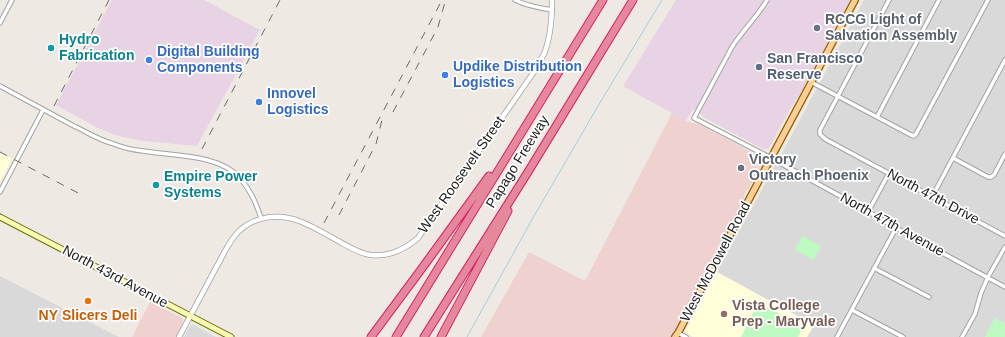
<!DOCTYPE html>
<html>
<head>
<meta charset="utf-8">
<style>
	body { margin:0 }
	canvas { display:block; background:#eee9e2 }
</style>
</head>
<body>
<canvas width="1005" height="337"></canvas>
<script>
const context = document.querySelector('canvas').getContext('2d');
context.lineJoin = 'round';
function fill(path, color) { context.fillStyle = color; context.fill(path, 'evenodd'); }
function strokePath(path, color, width, dash) { context.strokeStyle = color; context.lineWidth = width; context.lineCap = dash ? 'butt' : 'round'; context.setLineDash(dash || []); context.stroke(path); }
function label(font, color, halo, rows, align = 'center') {
  context.font = font + ' Arial,sans-serif'; context.lineWidth = 3.5; context.setLineDash([]); context.textBaseline = 'middle'; context.strokeStyle = halo; context.fillStyle = color; for (const [text, x, y, turn = 0] of rows) {
    context.save(); context.translate(x, y); context.rotate((+turn || 0) * Math.PI / 180); context.textAlign = isNaN(turn) ? turn : align; if (halo) context.strokeText(text, 0, 0); context.fillText(text, 0, 0); context.restore();
  }
}
fill(new Path2D(`
	M864,0H1005V324L995,318L985,337H807L813,325L717,272L787,144Z
	M0,276L119,337H0Z
	M193,324L194,325L216,337H184L190,326Z`), '#dad9d9');
fill(new Path2D(`
	M672,113L686,121L701,125L760,157L763,159V162L758,174L745,193L743,201L671,337H481L529,252L585,281Z
	M150,302L182,318L183,320L184,324L176,337H132Z`), '#efd1d0');
fill(new Path2D(`
	M112,0H204L260,30L197,146L143,141L115,135L96,127L56,105Z
	M676,0H850L803,89L789,111L769,148L766,149H763L703,117L702,115L693,109L686,121L623,86Z`), '#e7d3e4');
fill(new Path2D(`
	M0,152L12,159L0,182Z
	M717,272L814,325L807,337H693L688,334L686,330Z`), '#fffed9');
fill(new Path2D(`
	M802,236L821,246L814,260L795,250Z
	M758,303L763,305L800,325L802,329L798,337H741Z
	M995,318L1005,324V337H985Z`), '#bdf9c0');
strokePath(new Path2D(`
	M467,337L534,216L598,106L662,0`), '#a1d0dc', 1);
const minor = new Path2D(`
	M515,0C527,6 539,8 552,10
	M767,0C757,17 743,30 732,47L694,118L771,158L862,208L896,228L1005,287
	M889,0L820,130V134L825,139L1005,236
	M0,23L12,0
	M811,82L911,135L914,136L916,134L988,0
	M0,86C24,99 48,112 72,125C85,131 97,139 111,143C121,147 132,150 143,151C173,156 219,154 240,178C251,191 256,203 261,218
	M877,117L939,0
	M953,158L988,177H991L994,175L1005,154
	M0,192L43,110
	M932,197L1005,60
	M868,212L889,173
	M874,268L929,297
	M852,310L903,337
	M678,333L686,337
	M837,337L896,228
	M962,337L975,314L981,293L988,277L1005,247`);
const tertiary = new Path2D(`
	M179,337L225,251C229,244 233,237 239,231C255,216 279,213 299,221C313,226 327,235 340,242C349,247 360,254 371,255C389,257 404,250 418,238L478,152L536,69C538,64 541,59 544,54C551,37 552,19 552,0`);
const secondary = new Path2D(`
	M0,217L231,337`);
const primary = new Path2D(`
	M675,337L678,333L855,0`);
const motorway = new Path2D(`
	M371,337L420,271L489,176
	M396,337L603,0
	M424,337L528,172L633,0
	M441,337L508,211`);
strokePath(minor, '#a3a3a3', 5.5);
strokePath(tertiary, '#a3a3a3', 6);
strokePath(secondary, '#697204', 7);
strokePath(primary, '#946000', 8);
strokePath(motorway, '#d82265', 9);
strokePath(minor, '#fff', 3.5);
strokePath(tertiary, '#fff', 4.5);
strokePath(secondary, '#f8fab4', 5);
strokePath(primary, '#fccf98', 5.5);
strokePath(motorway, '#e6889c', 7);
strokePath(new Path2D(`
	M54,106L109,0
	M393,112L438,27L445,2
	M202,149L280,0
	M0,152L80,194
	M339,215L376,144L382,120
	M324,223L442,0`), '#6a6a6a', 1, [8, 8]);
for (const [x, y, r, color] of [
	[817,28,4,"#6b7280"],
	[51,48,4,"#0f9aa8"],
	[149,60,4,"#3f7fe0"],
	[759,67,4,"#5c6f8a"],
	[445,75,4,"#3f7fe0"],
	[259,102,4,"#3f7fe0"],
	[741,168,4,"#6b7280"],
	[156,185,4,"#0f9aa8"],
	[88,301,4,"#e8710a"],
	[724,314,4,"#8d6e63"]
]) { const dot = new Path2D(); dot.arc(x, y, r, 0, 2 * Math.PI); context.fillStyle = color; context.fill(dot); strokePath(dot, '#fff', 1.5); }
label('bold 14px', '#5b616d', '#fff', [
	["RCCG Light of",825,20],
	["Salvation Assembly",825,36],
	["Victory",749,160],
	["Outreach Phoenix",749,176]
], 'left');
label('bold 14px', '#0d838f', '#fff', [
	["Hydro",59,40],
	["Fabrication",59,56],
	["Empire Power",164,177],
	["Systems",164,193]
], 'left');
label('bold 14px', '#366cbe', '#fff', [
	["Digital Building",157,52],
	["Components",157,68],
	["Updike Distribution",453,67],
	["Logistics",453,83],
	["Innovel",267,94],
	["Logistics",267,110]
], 'left');
label('bold 14px', '#4e5e75', '#fff', [
	["San Francisco",767,59],
	["Reserve",767,75]
], 'left');
label('14px', '#1c1c1c', '#fff', [
	["Papago Freeway",518,162,-58],
	["West Roosevelt Street",462,175,-55],
	["North 47th Drive",933,197,28],
	["North 47th Avenue",892,225,29],
	["West McDowell Road",716,262,-62],
	["North 43rd Avenue",115,277,28]
]);
label('bold 14px', '#785e54', '#fff', [
	["Vista College",732,306],
	["Prep - Maryvale",732,322]
], 'left');
label('bold 14px', '#c56008', '#fff', [
	["NY Slicers Deli",88,316]
]);
</script>
</body>
</html>
